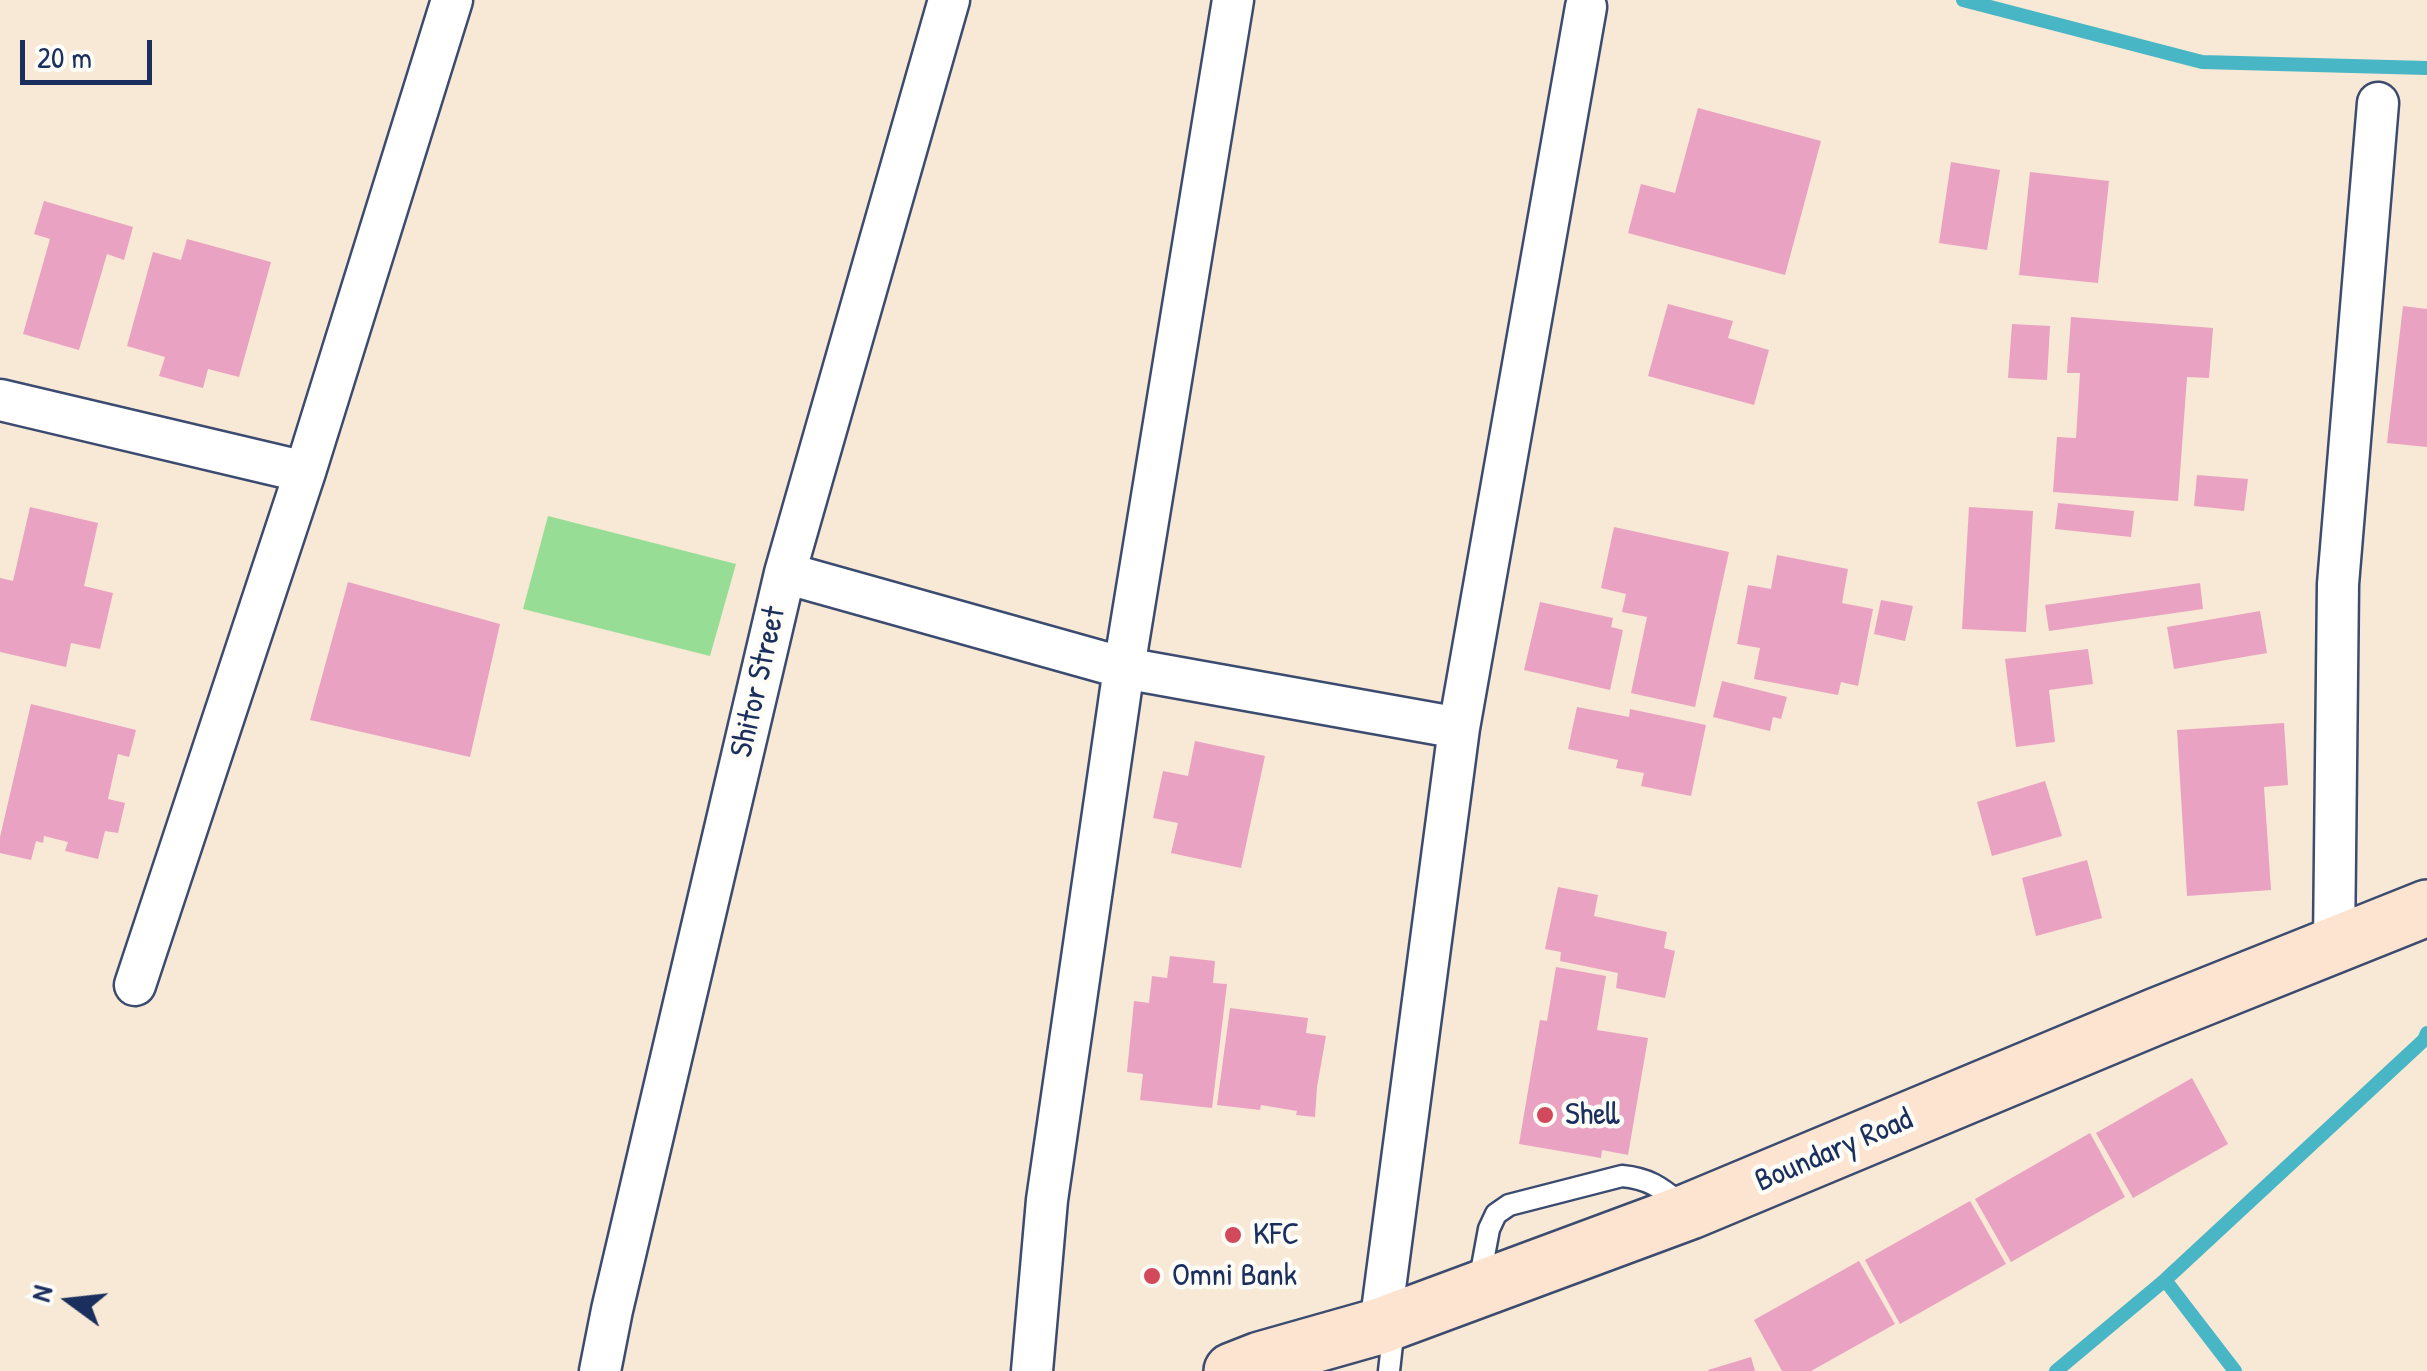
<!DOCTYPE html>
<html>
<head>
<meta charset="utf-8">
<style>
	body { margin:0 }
	#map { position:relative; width:2427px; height:1371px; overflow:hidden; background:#f7e9d5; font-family:"Patrick Hand",sans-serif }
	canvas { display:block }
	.north { position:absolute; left:20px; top:1251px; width:100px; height:100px; -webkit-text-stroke:8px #fdfcf7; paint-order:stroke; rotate:285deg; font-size:28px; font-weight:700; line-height:40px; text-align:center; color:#1b2f5e }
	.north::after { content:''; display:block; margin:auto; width:35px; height:45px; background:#1b2f5e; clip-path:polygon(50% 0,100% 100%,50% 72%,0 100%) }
	.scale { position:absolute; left:20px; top:40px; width:132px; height:45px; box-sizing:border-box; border:5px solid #1b2f5e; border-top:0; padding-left:12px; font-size:30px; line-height:35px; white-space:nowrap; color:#1b2f5e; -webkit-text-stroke:8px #fdfcf7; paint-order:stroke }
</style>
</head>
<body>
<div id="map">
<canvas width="2427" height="1371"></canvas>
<div class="north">N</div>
<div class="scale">20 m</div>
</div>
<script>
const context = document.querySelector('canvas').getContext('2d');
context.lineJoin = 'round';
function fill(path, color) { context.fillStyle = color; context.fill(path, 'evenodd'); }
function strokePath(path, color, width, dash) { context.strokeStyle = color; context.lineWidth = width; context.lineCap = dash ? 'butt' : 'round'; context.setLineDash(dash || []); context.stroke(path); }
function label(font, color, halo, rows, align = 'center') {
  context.font = font + ' "Patrick Hand",sans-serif'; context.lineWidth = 9; context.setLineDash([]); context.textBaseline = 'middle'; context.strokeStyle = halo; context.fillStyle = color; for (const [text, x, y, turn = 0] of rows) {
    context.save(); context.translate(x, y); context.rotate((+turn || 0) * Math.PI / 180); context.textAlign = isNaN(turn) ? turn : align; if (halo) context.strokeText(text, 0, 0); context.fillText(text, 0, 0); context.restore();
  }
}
fill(new Path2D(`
	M548,516L736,564L710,656L523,609Z`), '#98dd95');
strokePath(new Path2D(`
	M1963,0L2202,62L2427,68
	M2165,1280L2235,1371
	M2056,1371L2165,1280L2424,1040L2427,1033`), '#49b6c5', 14);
fill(new Path2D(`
	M1698,108L1821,141L1785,275L1628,233L1641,184L1675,193Z
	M1951,162L2000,170L1987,250L1939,243Z
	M2030,172L2109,181L2098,283L2019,275Z
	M44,201L133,227L124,260L107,254L79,350L23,334L50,239L34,234Z
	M187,239L271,262L239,377L208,369L203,388L159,376L165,357L127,346L153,252L181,260Z
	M1668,304L1733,321L1728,338L1769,350L1754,405L1648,376Z
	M2403,306L2427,309V447L2387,443Z
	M2071,317L2213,328L2209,378L2187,377L2178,501L2053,492L2057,437L2076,438L2080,373H2067Z
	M2012,324L2050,326L2047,380L2008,378Z
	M2197,475L2248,479L2244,511L2194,506Z
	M2058,503L2134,511L2131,537L2055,529Z
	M30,507L98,523L84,586L113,593L100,649L71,643L66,667L0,652V578L13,581Z
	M1969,507L2033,511L2026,632L1962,629Z
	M1614,527L1729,552L1695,707L1631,693L1647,617L1622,612L1626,594L1601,588Z
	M1777,555L1848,569L1842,603L1873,609L1858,686L1841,682L1838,695L1754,679L1760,648L1737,644L1748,585L1771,589Z
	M348,582L500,624L470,757L310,720Z
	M2200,583L2203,609L2049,631L2045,605Z
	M1881,600L1913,606L1905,641L1874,634Z
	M1540,602L1613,618L1611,627L1623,630L1610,690L1524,670Z
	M2260,611L2267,653L2174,669L2167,627Z
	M2088,649L2093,684L2049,690L2055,742L2016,747L2005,659Z
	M1722,681L1787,697L1781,719L1773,717L1770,731L1713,717Z
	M31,704L136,730L129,757L118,754L108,799L125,803L118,833L105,831L98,859L65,851L68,842L44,836L43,843L36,841L31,860L0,853V837Z
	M1577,707L1629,717L1630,709L1706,725L1691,796L1641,786L1644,773L1616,768L1618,760L1568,749Z
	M2284,723L2288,785L2264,787L2271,890L2187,896L2177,730Z
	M1195,741L1265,756L1241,868L1171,853L1178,823L1153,818L1163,771L1188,776Z
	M2045,781L2062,836L1992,856L1977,802Z
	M2087,860L2102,918L2036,936L2022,878Z
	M1558,887L1598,895L1594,916L1667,932L1664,948L1675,951L1665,998L1616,988L1618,973L1560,961L1561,952L1545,949Z
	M1170,956L1215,961L1213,983L1227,984L1212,1108L1140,1100L1143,1074L1127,1072L1134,1001L1149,1003L1152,976L1167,978Z
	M1556,967L1606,976L1597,1030L1648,1038L1628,1155L1602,1150L1601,1158L1519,1144L1540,1020L1547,1021Z
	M1230,1008L1308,1018L1306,1033L1326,1036L1317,1087L1315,1117L1296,1115L1297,1111L1261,1105L1260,1110L1217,1105Z
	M2192,1078L2228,1144L2133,1198L2096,1133Z
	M2090,1133L2125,1197L2011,1262L1975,1199Z
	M1970,1201L2006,1264L1900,1324L1865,1260Z
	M1859,1261L1895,1324L1811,1371H1782L1754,1320Z
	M1751,1357L1755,1371H1708V1370Z`), '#eaa2c2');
const service = new Path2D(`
	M1479,1283L1489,1229L1496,1214L1509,1205L1622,1176C1652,1179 1662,1189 1685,1207
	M1389,1371L1392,1344L1399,1325`);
const minor = new Path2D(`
	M0,400L305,472
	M785,573L1124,668L1459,728
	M2334,945L2338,584L2378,103
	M135,985L305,472L452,0
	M1380,1326L1459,728L1586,7
	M600,1371L612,1310L785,573L949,0
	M1032,1371L1047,1200L1124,668L1233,0`);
const secondary = new Path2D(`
	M1232,1371L1260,1360L1380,1326L1690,1211L2157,1016L2427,908`);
strokePath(service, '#3c4b70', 25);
strokePath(minor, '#3c4b70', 45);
strokePath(secondary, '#3c4b70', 60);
strokePath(service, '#fff', 20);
strokePath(minor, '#fff', 40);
strokePath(secondary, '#fde4d1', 55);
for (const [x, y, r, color] of [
	[1545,1115,10,"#d1495b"],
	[1233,1235,10,"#d1495b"],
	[1152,1276,10,"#d1495b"]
]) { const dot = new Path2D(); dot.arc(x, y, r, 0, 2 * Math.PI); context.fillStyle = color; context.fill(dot); strokePath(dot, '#fdfcf7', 4); }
label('32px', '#1b2f5e', '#fdfcf7', [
	["Shitor Street",759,682,-77],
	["Boundary Road",1834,1151,-23]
]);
label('32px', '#1b2f5e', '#fdfcf7', [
	["Shell",1565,1115],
	["KFC",1253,1235],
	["Omni Bank",1172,1276]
], 'left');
</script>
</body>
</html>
